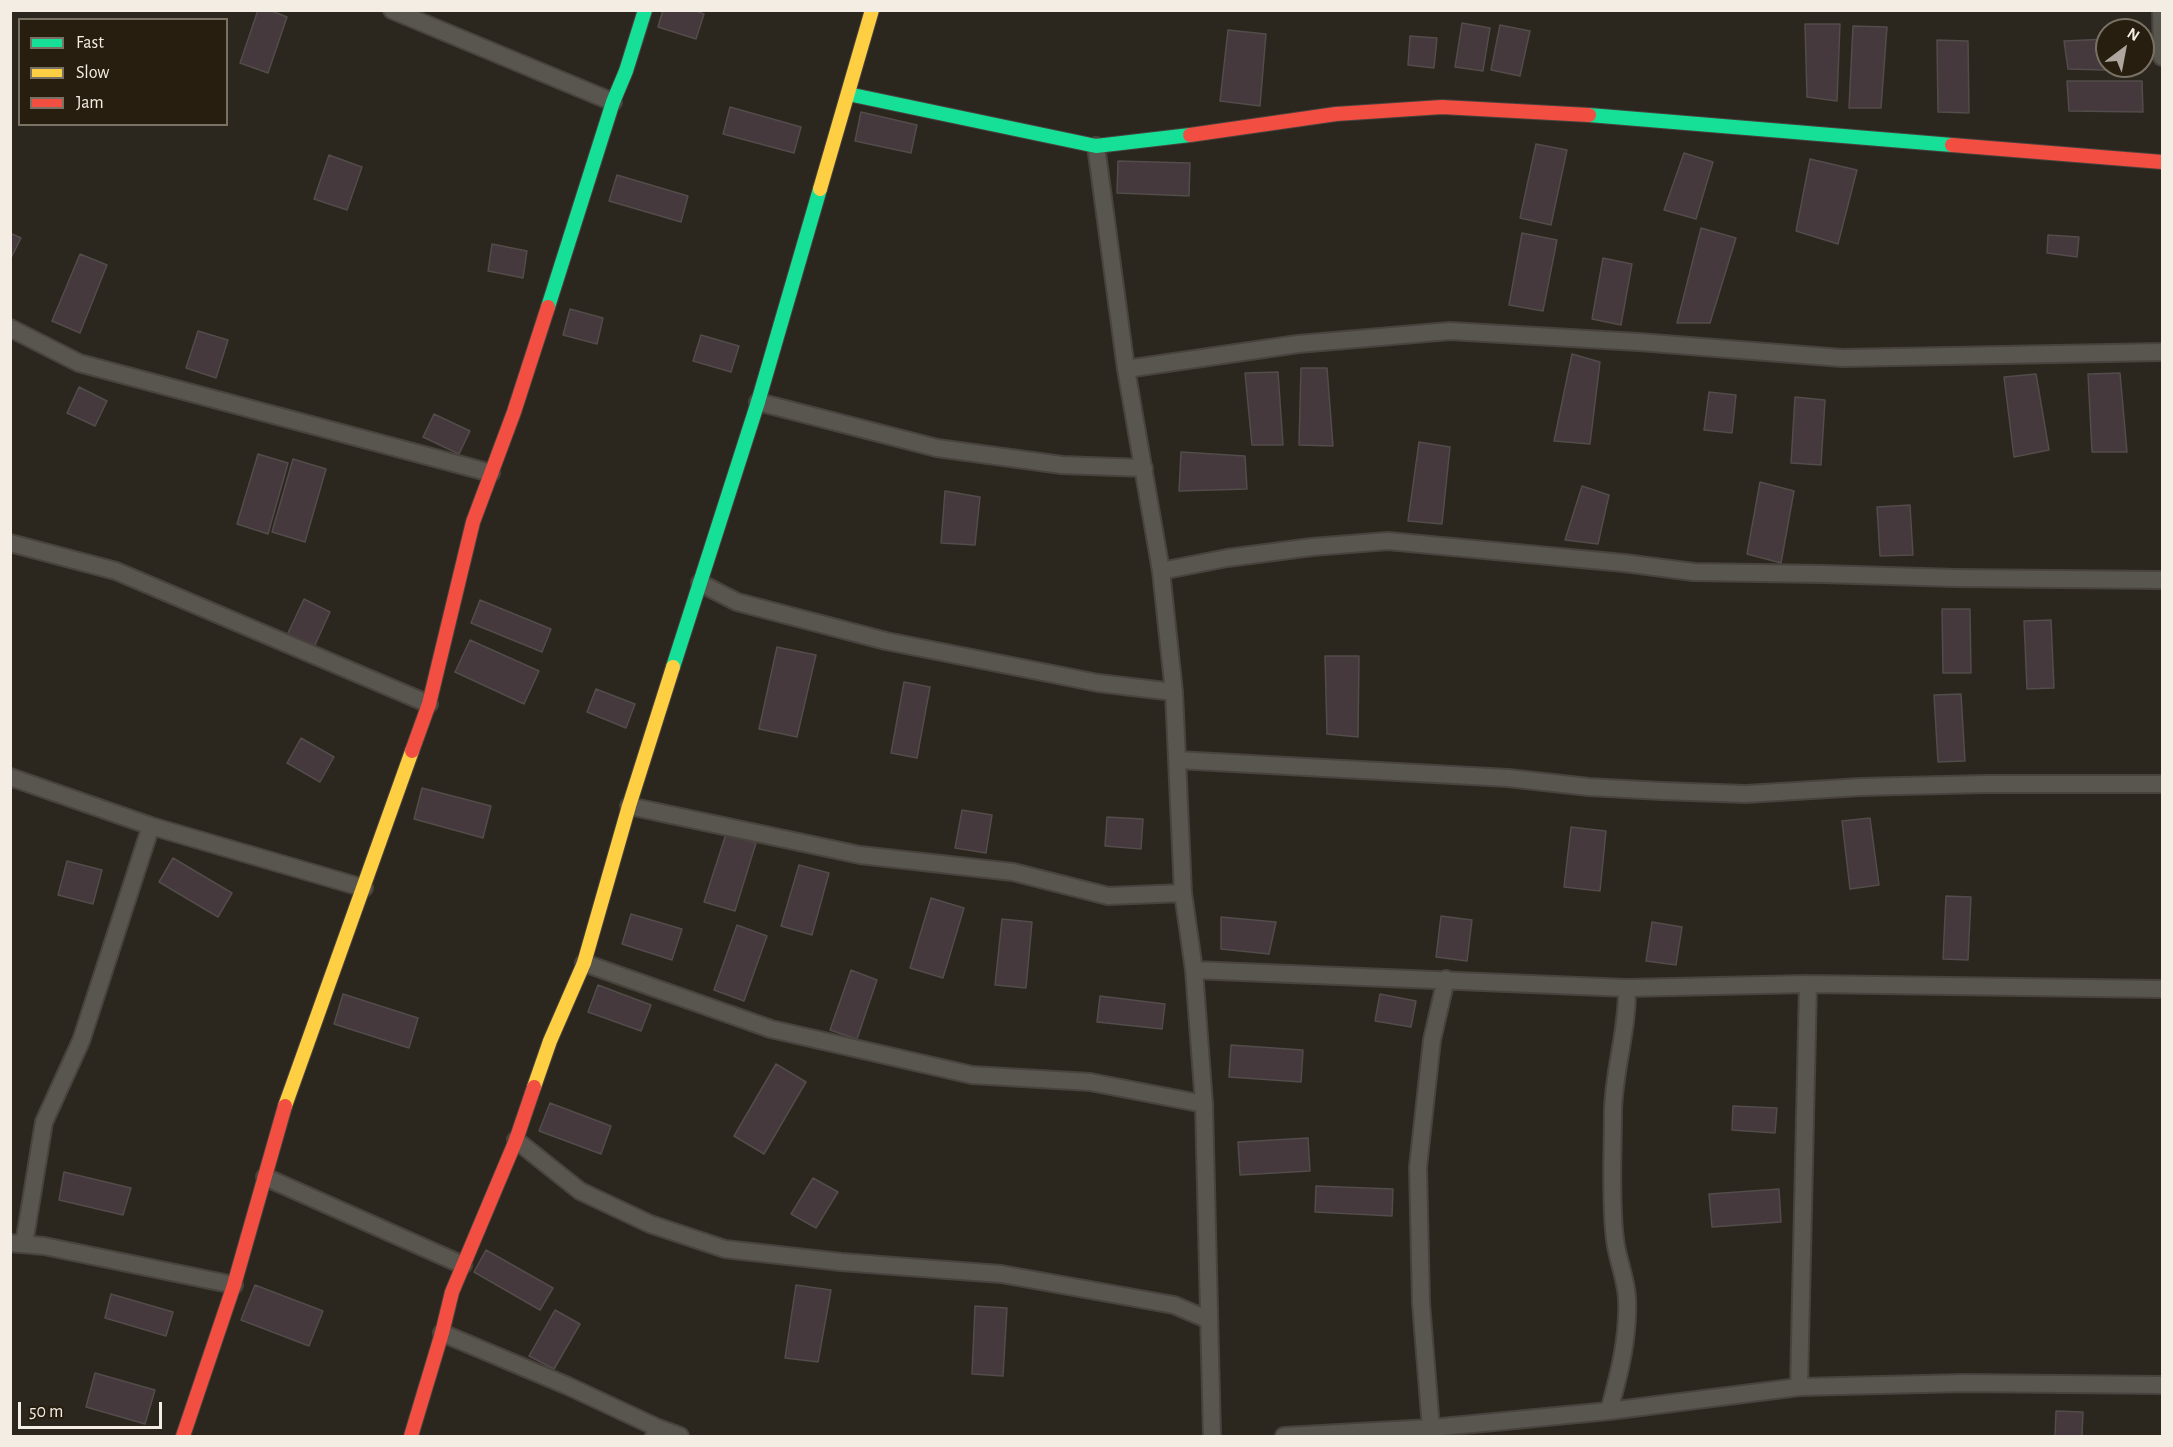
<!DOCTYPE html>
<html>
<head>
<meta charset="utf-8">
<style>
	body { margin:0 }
	#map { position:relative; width:2173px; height:1447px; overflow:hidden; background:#2b261e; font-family:"Alegreya Sans",sans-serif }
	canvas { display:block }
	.frame { position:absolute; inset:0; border:12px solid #f4ede4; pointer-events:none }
	.legend { position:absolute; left:18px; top:18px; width:210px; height:108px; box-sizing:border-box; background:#271e0f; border:2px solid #797164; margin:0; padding:8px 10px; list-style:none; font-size:18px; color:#f4ede4 }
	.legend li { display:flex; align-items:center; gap:12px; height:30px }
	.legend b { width:30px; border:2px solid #797164 }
	.north { position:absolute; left:2095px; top:18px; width:60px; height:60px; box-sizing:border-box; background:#271e0f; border:2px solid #797164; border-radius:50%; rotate:32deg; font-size:16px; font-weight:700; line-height:24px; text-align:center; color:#f4ede4 }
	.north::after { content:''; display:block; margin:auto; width:21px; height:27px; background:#aea79f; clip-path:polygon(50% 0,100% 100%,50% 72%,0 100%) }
	.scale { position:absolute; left:18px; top:1402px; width:144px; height:27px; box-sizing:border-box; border:3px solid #f4ede4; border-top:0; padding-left:8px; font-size:18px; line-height:21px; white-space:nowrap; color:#f4ede4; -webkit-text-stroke:4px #271e0f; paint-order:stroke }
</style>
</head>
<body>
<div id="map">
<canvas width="2173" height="1447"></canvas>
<div class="frame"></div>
<ul class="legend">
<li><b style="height:8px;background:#16e098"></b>Fast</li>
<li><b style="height:8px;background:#ffcf43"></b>Slow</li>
<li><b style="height:8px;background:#f24e42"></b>Jam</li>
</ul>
<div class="north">N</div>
<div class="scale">50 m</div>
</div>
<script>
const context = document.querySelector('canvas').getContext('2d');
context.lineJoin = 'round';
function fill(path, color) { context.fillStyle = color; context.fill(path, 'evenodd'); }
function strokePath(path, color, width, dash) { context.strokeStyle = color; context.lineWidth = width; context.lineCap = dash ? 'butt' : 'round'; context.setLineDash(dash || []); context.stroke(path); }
const building = new Path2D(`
	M258,10H269L287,17L268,73L240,63Z
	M663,10H693L704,14L696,39L658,27Z
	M1462,23L1490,28L1483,71L1455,67Z
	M1805,24H1840L1837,101L1807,97Z
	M1500,25L1530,31L1520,76L1491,70Z
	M1853,26L1887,27L1881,108H1849Z
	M1228,30L1266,34L1260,106L1220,101Z
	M1410,36L1437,38L1434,68L1408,65Z
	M2107,39V66H2142V71L2068,69L2064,41Z
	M1937,40L1968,41L1969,113L1938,112Z
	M2067,81H2142L2143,112L2069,111Z
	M730,107L801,127L794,153L723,134Z
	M861,112L917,125L911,153L855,141Z
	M1536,144L1567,150L1551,225L1520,218Z
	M1684,153L1713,162L1696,219L1664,210Z
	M329,155L362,167L347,210L314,199Z
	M1810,159L1857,170L1838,244L1796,231Z
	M1118,161L1190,163L1189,196L1117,193Z
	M617,175L688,196L681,222L609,201Z
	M1701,228L1736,238L1710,323H1677Z
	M10,233L21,238L10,260Z
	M1522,233L1557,240L1543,311L1509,305Z
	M2048,235L2079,237L2077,257L2047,253Z
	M492,244L527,251L523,278L488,271Z
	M80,254L107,265L80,333L52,321Z
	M1603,258L1632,264L1621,325L1592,319Z
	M570,309L603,318L597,344L563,335Z
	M198,331L228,340L216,378L186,368Z
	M701,335L739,346L731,372L693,361Z
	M1572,354L1600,362L1590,444L1554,441Z
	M1301,368H1327L1333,446L1299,445Z
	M1278,372L1283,445H1252L1245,373Z
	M2120,373L2127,452H2092L2088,374Z
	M2036,374L2049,450L2014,457L2004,377Z
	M79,387L107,401L95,426L67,413Z
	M1709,392L1736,395L1732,433L1704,430Z
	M1795,397L1825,400L1821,465L1791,463Z
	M434,414L470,431L459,454L423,437Z
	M1419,442L1450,447L1442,524L1408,521Z
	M1181,452L1245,456L1247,489L1179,491Z
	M258,454L288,463L268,534L237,524Z
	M293,459L326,469L305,542L272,532Z
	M1760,482L1794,491L1781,563L1747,554Z
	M1582,486L1609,495L1598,544L1565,540Z
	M945,491L980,497L975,545L941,543Z
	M1910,505L1913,555L1880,556L1877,507Z
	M304,599L330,612L314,647L287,635Z
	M480,600L551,629L542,652L471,623Z
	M1942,609H1970L1971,673H1943Z
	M2051,620L2054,688L2027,689L2024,621Z
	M470,640L539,671L524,704L455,672Z
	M777,647L816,655L797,737L759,729Z
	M1325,656H1359L1358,737L1327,734Z
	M904,682L930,687L917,758L891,753Z
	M596,689L635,704L626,728L587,712Z
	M1961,694L1965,761L1938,762L1934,695Z
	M301,738L334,757L320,782L287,763Z
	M422,788L491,806L483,838L414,819Z
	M962,810L992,815L986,853L955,848Z
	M1107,817L1143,819L1141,849L1105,846Z
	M1870,818L1879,885L1850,889L1842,821Z
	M1571,827L1606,831L1600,891L1564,887Z
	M726,834L756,843L735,911L704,902Z
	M173,858L232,893L218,917L159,882Z
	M67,861L102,870L93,904L58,895Z
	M799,865L829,873L812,935L781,926Z
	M1946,896L1971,897L1968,960L1943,959Z
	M931,898L964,908L943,978L910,968Z
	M631,914L682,929L672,960L622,944Z
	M1441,916L1472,920L1467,961L1436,957Z
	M1221,917L1276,922L1269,954L1221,949Z
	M1002,919L1032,922L1026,988L995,985Z
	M1652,922L1682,927L1676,965L1646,961Z
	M737,925L767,936L744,1001L714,990Z
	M851,970L877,980L857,1039L830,1030Z
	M598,985L651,1005L641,1031L588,1012Z
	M343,994L418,1018L409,1048L334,1024Z
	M1380,994L1416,1001L1411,1027L1375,1021Z
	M1100,996L1165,1004L1162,1029L1097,1022Z
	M1231,1045L1303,1050L1301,1082L1229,1077Z
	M776,1064L806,1082L764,1154L734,1136Z
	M550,1103L611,1126L601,1154L539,1131Z
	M1733,1106L1777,1108L1775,1133L1732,1130Z
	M1308,1138L1310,1171L1240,1175L1238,1142Z
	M64,1172L131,1188L123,1215L59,1200Z
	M813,1178L838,1192L816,1228L791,1214Z
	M1316,1186L1393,1189L1392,1216L1315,1212Z
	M1779,1189L1781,1222L1712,1227L1709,1194Z
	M486,1250L553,1288L540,1310L474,1272Z
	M255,1285L323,1311L309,1346L241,1320Z
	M796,1285L831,1290L818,1362L785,1358Z
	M111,1294L173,1312L166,1336L105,1318Z
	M975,1306L1007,1308L1003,1376L972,1374Z
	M555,1310L580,1324L554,1369L529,1356Z
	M95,1373L155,1390L145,1424L86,1407Z
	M2056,1411L2083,1412L2082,1436H2055Z`);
fill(building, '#45393e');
strokePath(building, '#524c4a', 1.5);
const street = new Path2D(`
	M392,10L613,102
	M2161,10L2162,57
	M1096,146L1126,369L1161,571L1174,692L1183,893L1194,970L1204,1104L1212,1436
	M10,328L79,363L491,473
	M1126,369L1298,344L1450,331L1639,342L1842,358L2162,352
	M758,402L937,448L1062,465L1144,468
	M10,543L116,571L429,704
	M1161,571L1227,558L1312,547L1388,541L1624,563L1694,572L1823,574L1956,578L2162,580
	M700,583L737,602L886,641L1098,683L1174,692
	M1178,760L1508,778L1589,787L1662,791L1746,794L1861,787L1985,784H2162
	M10,777L151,826L364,888
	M629,806L860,855L1013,872L1108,896L1183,893
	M584,963L771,1029L972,1075L1090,1082L1204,1104
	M1194,970L1627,988L1808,984L2162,989
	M516,1140L580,1191L650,1224L725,1249L841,1262L1001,1274L1174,1305L1209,1320
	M265,1177L463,1265
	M10,1243L44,1246L234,1285
	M24,1244L44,1122L81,1041L151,826
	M442,1333L568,1386L658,1428L654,1436
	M1799,1387L1808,984
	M1609,1411C1619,1375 1629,1336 1627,1298C1626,1278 1617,1259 1615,1239C1610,1201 1613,1150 1613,1111C1614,1069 1628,1029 1627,988
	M658,1428L680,1436
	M1431,1428L1421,1303L1418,1167L1432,1040L1446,979
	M1284,1436L1431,1428L1609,1411L1799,1387L1964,1383L2162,1385`);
const fast = new Path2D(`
	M848,94L1096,146L1190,135
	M1589,115L1952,145
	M548,307L613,102L626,71L645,10
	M673,667L758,402L820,189`);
const slow = new Path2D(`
	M820,189L872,10
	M534,1087L550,1041L584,963L629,806L673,667
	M285,1106L412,751`);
const jam = new Path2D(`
	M1190,135L1336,114L1442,107L1589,115
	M1952,145L2162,162
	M412,751L429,704L473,522L514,412L548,307
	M183,1436L234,1285L285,1106
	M411,1436L442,1333L452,1292L516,1140L534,1087`);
strokePath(street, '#48433d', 20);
strokePath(fast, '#48433d', 16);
strokePath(slow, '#48433d', 16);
strokePath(jam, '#48433d', 16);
strokePath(street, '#59554f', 16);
strokePath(fast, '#16e098', 14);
strokePath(slow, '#ffcf43', 14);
strokePath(jam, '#f24e42', 14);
</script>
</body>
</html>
